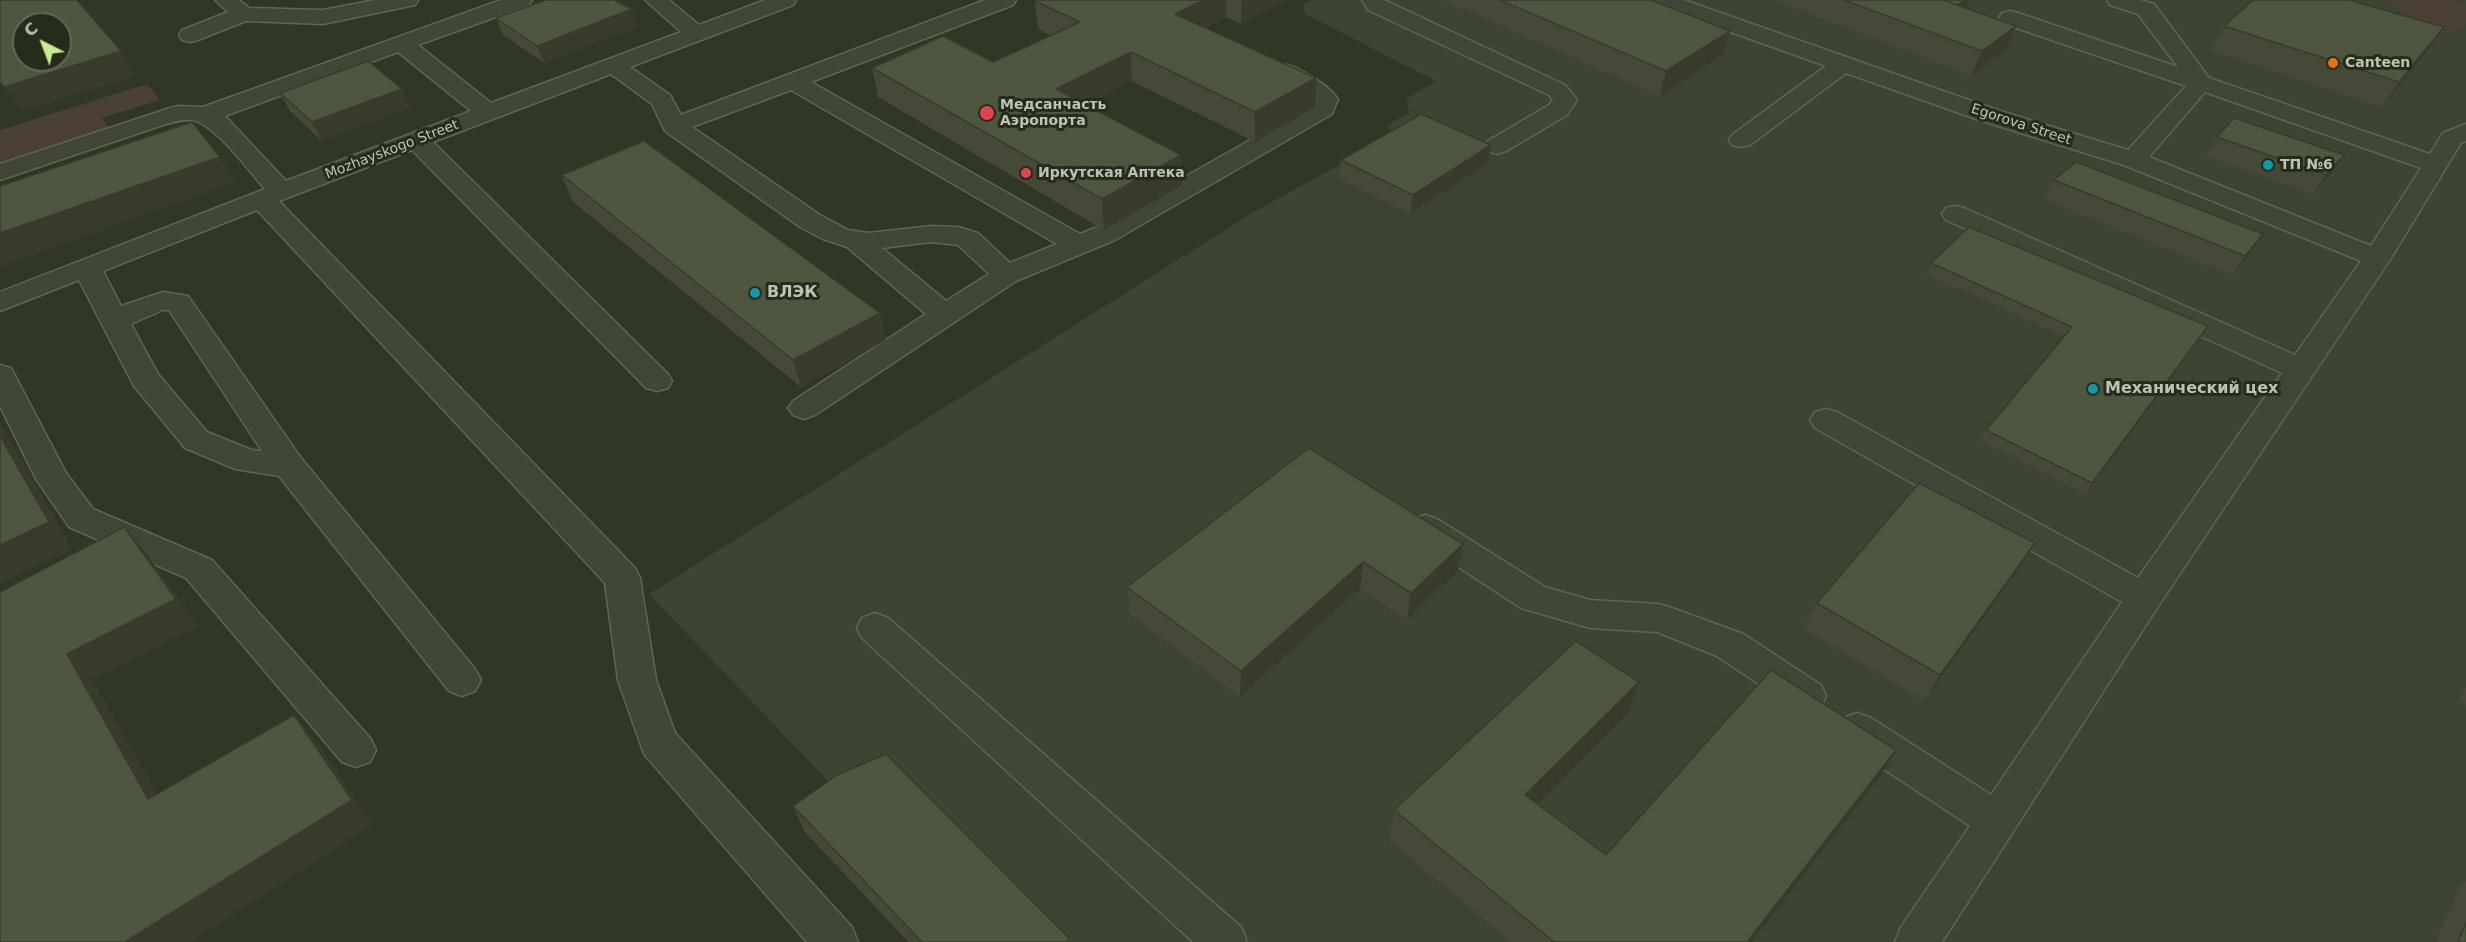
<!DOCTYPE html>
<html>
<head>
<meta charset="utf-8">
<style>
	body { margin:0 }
	#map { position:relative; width:2466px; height:942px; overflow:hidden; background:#303724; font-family:"DejaVu Sans",sans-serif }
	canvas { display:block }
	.north { position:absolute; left:12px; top:12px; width:60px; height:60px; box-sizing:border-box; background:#262c1c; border:2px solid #626858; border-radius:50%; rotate:318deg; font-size:16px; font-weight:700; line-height:24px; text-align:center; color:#bcc3b2 }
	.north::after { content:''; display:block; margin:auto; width:21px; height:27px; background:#c7eb8f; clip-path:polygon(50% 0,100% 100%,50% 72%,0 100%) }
</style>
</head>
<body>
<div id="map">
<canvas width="2466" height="942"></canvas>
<div class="north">С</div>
</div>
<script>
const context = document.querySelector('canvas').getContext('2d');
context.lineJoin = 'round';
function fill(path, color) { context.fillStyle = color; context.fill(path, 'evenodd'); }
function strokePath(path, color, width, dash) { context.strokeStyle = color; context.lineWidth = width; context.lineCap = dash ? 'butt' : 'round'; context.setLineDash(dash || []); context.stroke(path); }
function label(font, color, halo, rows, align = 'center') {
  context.font = font + ' "DejaVu Sans",sans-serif'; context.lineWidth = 6; context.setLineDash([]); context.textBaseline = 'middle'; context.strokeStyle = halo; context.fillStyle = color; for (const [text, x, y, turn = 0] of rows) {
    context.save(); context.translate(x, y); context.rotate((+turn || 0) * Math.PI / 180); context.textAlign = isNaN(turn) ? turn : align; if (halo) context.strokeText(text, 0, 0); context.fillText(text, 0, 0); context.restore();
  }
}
fill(new Path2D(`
	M1313,0H2466V942H908L804,831L847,801L649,594L1252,213L1397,133L1386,126L1409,112L1406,99L1436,81L1305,14L1303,4Z`), '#3d4431');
fill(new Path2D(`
	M2385,0H2453L2466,5V26L2435,36L2392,23L2404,5Z
	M147,84L160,100L102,118L111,131L0,168V130Z`), '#4a4134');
const minor = new Path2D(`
	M215,0H239L249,8L323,10L375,0H418L415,5L323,24L246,21L198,40L190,42L182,40L179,35L182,30L228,12Z
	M501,0H532L529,5L418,45L491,103L681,32L645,0H669L699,25L765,0H796L793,5L630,67L670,95L681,115L985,0H1016L1013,5L811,82L1080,234L1095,228L1312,105L1314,100L1310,96L1267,73L1263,68L1267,63C1286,58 1327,83 1338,99L1332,114L1115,240L1016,281L815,415L804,419L793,415L788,408L793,401L926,314L847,247L823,239L800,227L665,131L652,104L611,74L433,142L668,374L672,381L668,388L657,391L646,388L412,150L279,201L635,568L640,578L656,680L675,733L852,927L858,942H807L644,754L618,680L605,583L257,210L103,271L121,306L163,292L188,296L301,458L475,669L481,680L475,691L462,696L449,691L279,476L235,469L185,448L134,386L79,280L0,311V292L265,189C249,171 215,124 192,120C181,119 170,123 160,126L0,180V164L170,108L179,106L203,107ZM398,52L471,111L286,181L225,116ZM791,90L1057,244L1010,263L978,233L958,227L931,226L869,233L848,230L820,215L692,127ZM931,242L958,245L989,274L946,301L882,248ZM163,310H169L262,451L252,450L207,432L158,374L131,324Z
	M1362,0H1384L1565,85L1577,100L1567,115L1506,151L1497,154L1488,151L1484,146L1488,141L1549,105L1553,100L1549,95L1368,10Z
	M1652,0H1684L2000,111L2128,150L2186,86L2002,23L1999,18L2002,13L2010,11L2018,13L2178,67L2138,14L2110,5L2107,0H2140L2154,4L2209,78L2430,154L2443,133L2466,124V141L2461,143L2391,258L2157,608L1942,942H1895L1901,927L1970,826L1843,742L1837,730L1843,718L1857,713L1871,718L1991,795L2122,602L1815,428L1810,420L1815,412L1826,409L1837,412L2138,578L2282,373L1946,220L1942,214L1946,208L1955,206L1964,208L2295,355L2361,261L2124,165L1982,121L1846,73L1750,145L1741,147L1732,145L1729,140L1732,135L1826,66L1655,5ZM2205,92L2421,168L2371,246L2149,157Z
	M0,365L11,368L66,473L93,509L212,560L370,738L376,750L370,762L356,767L342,762L186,578L69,527L36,479L0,406Z
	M1425,515L1437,519L1545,587L1590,600L1659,604L1672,608L1743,634L1821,685L1826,696L1821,707L1807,712L1793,707L1717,656L1657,632L1590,628L1521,608L1413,537L1408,528L1413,519Z
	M875,613L888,618L1241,927L1247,942H1193L862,638L857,628L862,618Z`);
strokePath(minor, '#5f6555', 3);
fill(minor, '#414737');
fill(new Path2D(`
	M1036,0H1287V1L1241,24L1226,17L1205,28L1315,107L1255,142L1132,81L1086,104L1182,185L1104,230L878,97L872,68L993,62L1051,36L1038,29L1035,1Z
	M1443,0H1651L1723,55L1660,96Z
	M1774,0H1970L1967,9L2006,50L1972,75Z
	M496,18L637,27L544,63L503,35Z
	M2224,26L2444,27L2427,51L2382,107L2211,50Z
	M280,93L411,107L322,141L290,111Z
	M2217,137L2331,173L2313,194L2206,156Z
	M1491,145L1488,163L1410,214L1340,179L1341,160Z
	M562,175L880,313L886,340L801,387L572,201Z
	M2054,180L2250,253L2232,275L2044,199Z
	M1931,263L2208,326L2085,494L1980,440L1986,430L2064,336L1926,274Z
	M1463,544L1458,571L1407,620L1360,589L1240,697L1130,614L1127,587Z
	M2018,570L1924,701L1804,629L1817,603Z
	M2466,686V705L2458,702Z
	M1628,713L1537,804L1606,855L1878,780L1752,942H1511L1389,840L1394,810Z
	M793,806L1070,939V942H909L804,831Z
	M2466,881V942H2436L2460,885Z`), '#444a37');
fill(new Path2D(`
	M1203,0H1226V17L1176,42L1175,14Z
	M1242,0H1287V1L1241,24Z
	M1965,0H1970L1965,13L1951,9Z
	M632,9L637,27L544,63L537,46Z
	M2016,26L2006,50L1972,75L1982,51Z
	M2444,27L2427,51L2382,107L2399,82Z
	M1730,31L1723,55L1660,96L1666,71Z
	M121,51L136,76L21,112L4,87Z
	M1131,52L1132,81L1059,118L1056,89Z
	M1316,78L1315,107L1255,142V112Z
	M402,89L411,107L322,141L312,122Z
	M1491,145L1488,163L1410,214L1413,195Z
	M1181,155L1182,185L1104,230L1102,199Z
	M2344,155L2331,173L2313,194L2326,175Z
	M220,157L236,182L0,267V233Z
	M2263,234L2250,253L2232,275L2245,256Z
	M880,313L886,340L801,387L793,360Z
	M2208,326L2202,336L2085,494L2092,483Z
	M0,422L73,549L0,584Z
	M124,527L147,554L199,626L93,680L175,825L148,799L67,654Z
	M2035,543L2018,570L1924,701L1940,675Z
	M1463,544L1458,571L1407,620L1411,593Z
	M1363,562L1360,589L1240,697L1241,671Z
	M1639,682L1628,713L1517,825L1525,795Z
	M294,715L316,741L373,825L191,942H125Z
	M1896,750L1878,780L1752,942H1747Z`), '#373c2d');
const building = new Path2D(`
	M0,0H77L121,51L4,87L0,82ZM24,24H60V60H24Z
	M546,0H614L632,9L537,46L496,18Z
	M1036,0H1203L1175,14L1316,78L1255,112L1131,52L1056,89L1181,155L1102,199L872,68L943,36L993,62L1080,22L1035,1Z
	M1500,0H1651L1730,31L1666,71Z
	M1844,0H1943L2016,26L1982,51Z
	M1943,0H1965L1957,5Z
	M2253,0H2349L2444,27L2399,82L2224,26Z
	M368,61L402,89L312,122L280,93Z
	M1421,114L1491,145L1413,195L1341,160Z
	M2234,118L2344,155L2326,175L2217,137Z
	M192,122L220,157L0,233V186Z
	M644,141L880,313L793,360L562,175Z
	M2076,162L2263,234L2245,256L2054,180Z
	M1969,227L2208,326L2092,483L1986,430L2072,327L1931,263Z
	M0,436L49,522L0,545Z
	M1309,448L1463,544L1411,593L1363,562L1241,671L1127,587Z
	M1919,483L2035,543L1940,675L1817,603Z
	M124,527L176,599L67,654L148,799L294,715L352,800L125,942H0V592Z
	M1576,641L1639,682L1525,795L1606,855L1771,670L1896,750L1747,942H1554L1394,810Z
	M886,754L1070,939L1066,942H922L793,806L837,775Z
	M2466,923V942H2458Z`);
fill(building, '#4f5640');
strokePath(building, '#373c2d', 1.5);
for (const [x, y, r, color] of [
	[2333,63,6,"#e8710a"],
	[987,113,8,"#e0444e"],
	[2268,165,6,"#0f9aa8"],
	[1026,173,6,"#e0444e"],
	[755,293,6,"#0f9aa8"],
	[2093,389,6,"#0f9aa8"]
]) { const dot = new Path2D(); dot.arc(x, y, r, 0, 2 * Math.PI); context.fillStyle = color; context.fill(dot); strokePath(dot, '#262c1c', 2); }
label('bold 14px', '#bcc3b2', '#262c1c', [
	["Canteen",2345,63],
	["Медсанчасть",1000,105],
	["Аэропорта",1000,121],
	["ТП №6",2280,165],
	["Иркутская Аптека",1038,173]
], 'left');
label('14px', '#bcc3b2', '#262c1c', [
	["Egorova Street",2021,125,18],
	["Mozhayskogo Street",392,150,-21]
]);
label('bold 16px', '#bcc3b2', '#262c1c', [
	["ВЛЭК",767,293],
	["Механический цех",2105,389]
], 'left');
</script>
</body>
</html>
